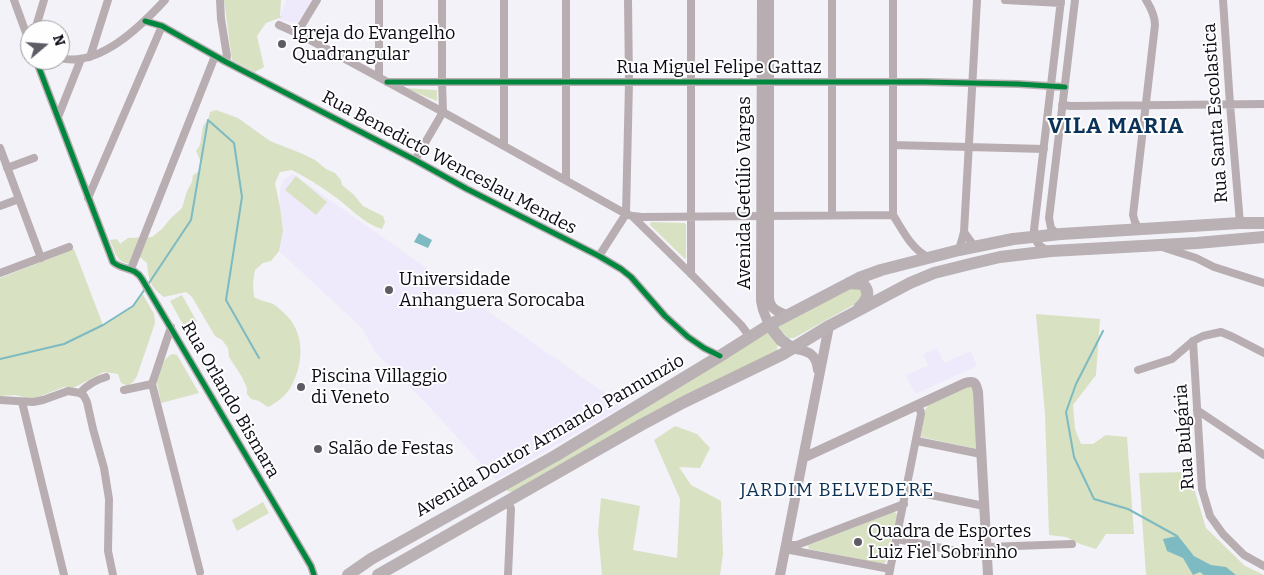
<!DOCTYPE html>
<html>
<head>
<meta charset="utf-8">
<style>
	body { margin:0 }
	#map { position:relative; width:1264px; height:575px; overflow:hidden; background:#f3f2f9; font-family:Bitter,serif }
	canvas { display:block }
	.north { position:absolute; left:20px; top:20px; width:50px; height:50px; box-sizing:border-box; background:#fefefe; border:1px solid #9e9ca1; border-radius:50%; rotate:72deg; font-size:14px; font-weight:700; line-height:20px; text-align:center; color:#0d0a15 }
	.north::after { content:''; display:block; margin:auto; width:18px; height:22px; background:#5e5b65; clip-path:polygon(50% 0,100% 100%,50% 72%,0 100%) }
</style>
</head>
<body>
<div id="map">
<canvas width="1264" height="575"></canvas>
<div class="north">N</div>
</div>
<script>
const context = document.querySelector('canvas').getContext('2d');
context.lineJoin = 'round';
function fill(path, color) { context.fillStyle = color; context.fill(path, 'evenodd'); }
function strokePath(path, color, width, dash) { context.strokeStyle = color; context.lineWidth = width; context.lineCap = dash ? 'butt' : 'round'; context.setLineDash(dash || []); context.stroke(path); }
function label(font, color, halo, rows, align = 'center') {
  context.font = font + ' Bitter,serif'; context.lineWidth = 4; context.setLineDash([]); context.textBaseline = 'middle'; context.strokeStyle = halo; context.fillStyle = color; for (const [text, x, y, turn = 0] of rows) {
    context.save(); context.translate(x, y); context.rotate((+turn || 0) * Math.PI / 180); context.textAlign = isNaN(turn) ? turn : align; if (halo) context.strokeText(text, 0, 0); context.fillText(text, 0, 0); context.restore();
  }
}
fill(new Path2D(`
	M286,0H312L299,22H292L279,20Z
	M293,174L623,406L496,480L424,401L375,352L362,328L279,251L283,231L280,207V189L284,179Z
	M937,348L944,363L971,351L977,366L915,394L906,375L928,366L923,354Z`), '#eeeafb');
fill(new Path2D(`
	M224,0H281L280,16L282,17L266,23L257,36L264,67L255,72L232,60Z
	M404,88L437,90V101Z
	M216,110L238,118L270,141L303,154L315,160L326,169L335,173L341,180L342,185L353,194L363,206L383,216L385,222L382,229C362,223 348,205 331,194C319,185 305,177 292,170L280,172L275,183L280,207L283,231L279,251L271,261L263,263L255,270L253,283L254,297C260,301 266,301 273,304C278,307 283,312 288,317C306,337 303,368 289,390C283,398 276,403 268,407L259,401L251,399L247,394V388L242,377L229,357L228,348L222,340L215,336L192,297L186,292L164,297C149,286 149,280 147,263L136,254L131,264C115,262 116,253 110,240L117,239L120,244L128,238L152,237L162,229L171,218L182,208L187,191L192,182L193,175L200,171L202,164L196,151L200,145L203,126L208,120L210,112Z
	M296,176L327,202L316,215L285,190Z
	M651,222L684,223L686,224V258L685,259L650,225Z
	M74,249L103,325L133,306L142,293L154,314L155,323L137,376L133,382L128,386L121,383L118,374L104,372L73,388L64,387L38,397L29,399L15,395L0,396V278Z
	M853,285H860L864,299L794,338H788L778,327Z
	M182,295L197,322L185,328L170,301Z
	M1036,314L1100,319L1096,375L1073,405L1075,429L1081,444H1093L1106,435L1127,437L1134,534H1106L1096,549L1080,544L1066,537L1049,535L1045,414Z
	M769,332L780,343L777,347V351L513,492L507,491L506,488Z
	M172,354L177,355L199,393L161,403C160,396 158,389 157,382C157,372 163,359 172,354Z
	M966,387H972L975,389L977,449L921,437L925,410L929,404Z
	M675,426L697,434L710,448L700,468L679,467L691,485L721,501L723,554L720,575H602L598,532L601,498L640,506L633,550L677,558L680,499L654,440Z
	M1189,472L1206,528L1245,566L1264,575H1146L1139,473Z
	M263,502L269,513L237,531L232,520Z
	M894,512L896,513L897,516L885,563L882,564L809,549L808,545Z`), '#d8e1c2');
fill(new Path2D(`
	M419,233L432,240L428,248L414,242Z
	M1177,536L1192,555L1211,565L1226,567L1236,575H1204L1200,572L1193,575L1183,558L1167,551L1163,539Z`), '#7dbac1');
strokePath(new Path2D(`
	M208,120L234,143L242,197L226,300L259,358
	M149,283L191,220L208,120
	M1103,331L1076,384L1066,412L1074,457L1094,499L1128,509L1177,536L1192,555
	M0,359L64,344L103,325L133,306L145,289`), '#7dbac1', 2);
strokePath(new Path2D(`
	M14,0L30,44
	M220,0L221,19L227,56L226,62
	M691,0V274
	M832,0V215
	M893,0V215C902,229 912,250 928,257
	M1005,0L1061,3
	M1223,0L1230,104L1240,223
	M145,21L162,26L226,62L415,160L467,189L599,256L621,269L631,277L665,316L688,337L704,348L720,356
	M279,25L297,33L443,112L626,214L632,216L691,274L741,325L750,337
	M35,30L44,0
	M297,33L317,0
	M90,57L108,0
	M60,58C99,68 141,26 165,0
	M36,60L113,262C123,271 134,266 142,279L311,566L314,575
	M379,77V0
	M387,82H924L1018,84L1065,87
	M1062,105L1071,106L1264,104
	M58,117L81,59
	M893,145L1044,149
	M504,146V0
	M0,148L41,258
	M415,160L443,112L442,82V0
	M7,168L34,158
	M566,180V0
	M88,198L162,26
	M0,206L19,199
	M633,216L642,217L893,215
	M1139,229L1135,222L1133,215L1155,25C1155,16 1151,8 1146,0
	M964,232L977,0
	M1057,234L1051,228L1049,218L1075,0
	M1162,247L1196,258L1214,267L1264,283
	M959,250L964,232L974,246
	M1048,250C1038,247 1034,240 1034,230L1061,0
	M599,256L626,214L629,82L628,0
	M131,269L215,56
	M0,273L69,247
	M171,327L152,384L200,572
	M1193,341L1202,489L1210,516L1223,534L1244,555L1264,566
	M1138,370L1172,359L1193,341L1203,336L1221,332L1233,337L1264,353
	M124,390L152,384
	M80,393C88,384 95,380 106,377
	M0,400L33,402L43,400L68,391L80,393L84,396L87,402L93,429L104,468L109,499L108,551L113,575
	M22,402L64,575
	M1197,410L1264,455
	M917,441L981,454
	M907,490L984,506
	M508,501L511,509L508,575
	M897,539L987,557
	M786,545H797L904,504
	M987,547L1072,544
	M785,549L890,569
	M889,575L921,414C921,410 919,407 914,407`), '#b8aeb1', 8);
strokePath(new Path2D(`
	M762,0L761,301L763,310L769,325
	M769,0V298C770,309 778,312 787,315
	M792,348C807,351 816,352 818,370
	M803,458L965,383C975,380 976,383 978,392L988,575
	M780,575L829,326`), '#b8aeb1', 10);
strokePath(new Path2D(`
	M849,283L863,284C871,293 867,300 859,308
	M769,325L781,340L792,348
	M348,575L371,559L555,456L720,356L769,325L859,278L881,270L959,250L1013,239L1061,234L1240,223H1264
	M378,575L641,425L684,402L783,354L829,326L910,283L934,273L970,264L1000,257L1051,251L1197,243L1264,237`), '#b9b1b4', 12);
strokePath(new Path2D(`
	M145,21L162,26L226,62L415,160L467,189L599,256L621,269L631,277L665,316L688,337L704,348L720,356
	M36,60L113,262C123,271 134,266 142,279L311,566L314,575
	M387,82H924L1018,84L1065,87`), '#00873e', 5);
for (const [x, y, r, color] of [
	[282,44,5,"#5e5b65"],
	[389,290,5,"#5e5b65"],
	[301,387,5,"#5e5b65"],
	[318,449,5,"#5e5b65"],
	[858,542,5,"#5e5b65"]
]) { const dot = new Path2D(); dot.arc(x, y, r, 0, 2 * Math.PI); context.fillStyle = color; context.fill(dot); strokePath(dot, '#fefefe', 2); }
label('18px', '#0d0a15', '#fefefe', [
	["Igreja do Evangelho",292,34],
	["Quadrangular",292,55],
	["Universidade",399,280],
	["Anhanguera Sorocaba",399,301],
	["Piscina Villaggio",311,377],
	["di Veneto",311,398],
	["Salão de Festas",328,449],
	["Quadra de Esportes",868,532],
	["Luiz Fiel Sobrinho",868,553]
], 'left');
label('18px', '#0d0a15', '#fefefe', [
	["Rua Miguel Felipe Gattaz",719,68],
	["Rua Santa Escolastica",1216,113,-94],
	["Rua Benedicto Wenceslau Mendes",449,163,28],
	["Avenida Getúlio Vargas",745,193,-90],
	["Rua Orlando Bismara",230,400,60],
	["Avenida Doutor Armando Pannunzio",550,436,-30],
	["Rua Bulgária",1185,437,-94]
]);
context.letterSpacing = '1px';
label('19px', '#0b3157', '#fefefe', [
	["JARDIM BELVEDERE",837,491]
]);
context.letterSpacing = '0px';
context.letterSpacing = '1px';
label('bold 22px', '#0b3157', '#fefefe', [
	["VILA MARIA",1116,127]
]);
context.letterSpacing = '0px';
</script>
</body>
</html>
